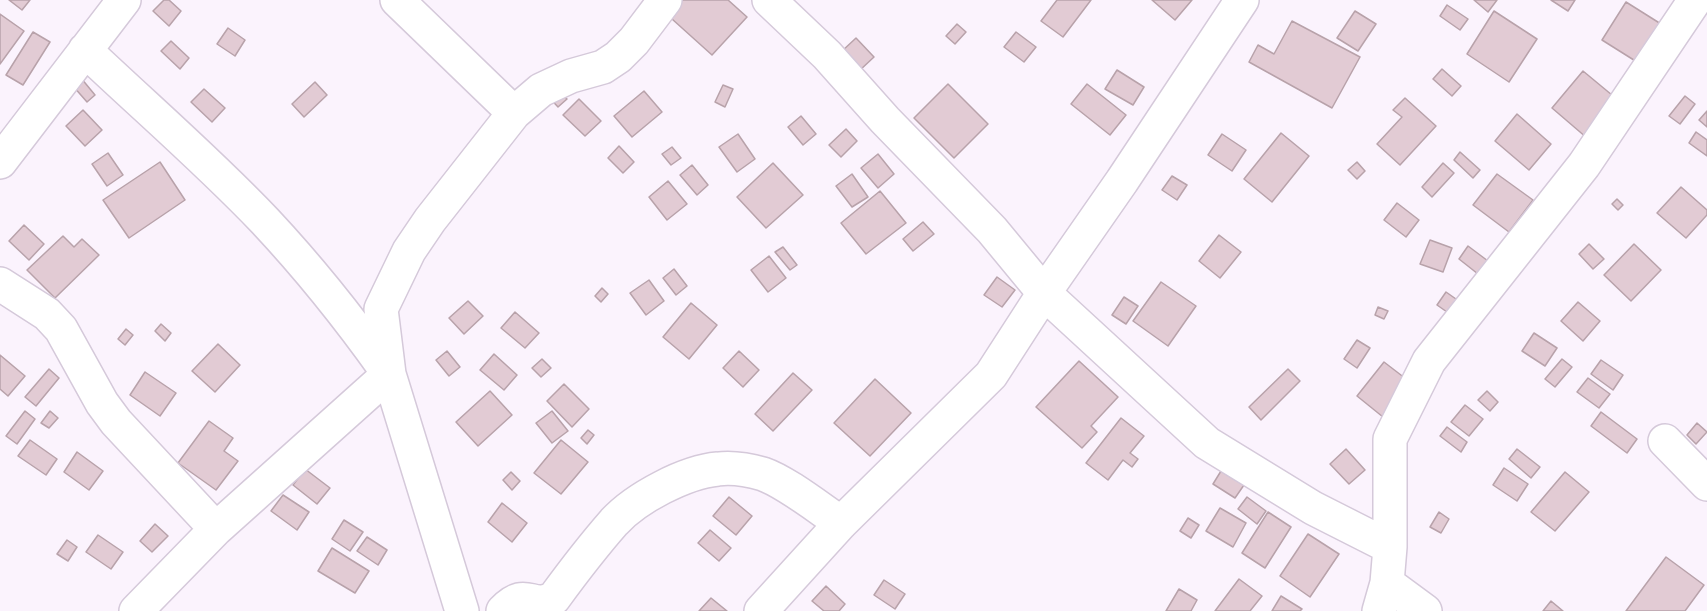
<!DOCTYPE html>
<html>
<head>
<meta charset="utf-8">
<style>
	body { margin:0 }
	canvas { display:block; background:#fbf3fd }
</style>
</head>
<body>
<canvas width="1707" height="611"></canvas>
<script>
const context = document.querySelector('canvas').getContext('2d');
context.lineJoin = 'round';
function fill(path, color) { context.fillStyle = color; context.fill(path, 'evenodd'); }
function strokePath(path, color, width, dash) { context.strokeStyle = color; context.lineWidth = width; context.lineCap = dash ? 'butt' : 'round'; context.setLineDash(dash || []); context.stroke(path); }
const building = new Path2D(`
	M9,0H30L22,10Z
	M164,0H169L181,11L169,26L153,11Z
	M670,0H728L747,17L712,55L662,10Z
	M1057,0H1091L1063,37L1041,21Z
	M1152,0H1192L1175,20Z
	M1474,0H1497L1488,12Z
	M1551,0H1575L1568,11Z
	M1626,2L1661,24L1637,62L1602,40Z
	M1447,5L1468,19L1460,30L1440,16Z
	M1355,11L1376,24L1358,51L1337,38Z
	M1494,11L1537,39L1509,82L1467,54Z
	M0,14L24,31L0,64Z
	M1292,21L1360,57L1332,108L1249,62L1258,45L1274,54Z
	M957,24L966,32L955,44L946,36Z
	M228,28L245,40L235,56L217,44Z
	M33,32L50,42L23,85L6,75Z
	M1016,32L1036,47L1024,62L1004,47Z
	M856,38L874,57L859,71L841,52Z
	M171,41L189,58L180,69L161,51Z
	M1442,69L1461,86L1452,96L1433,79Z
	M1117,70L1144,87L1133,105L1105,89Z
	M1583,71L1618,100L1587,138L1552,108Z
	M81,78L95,95L87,102L73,86Z
	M315,82L327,95L304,117L292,104Z
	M948,84L988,124L954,158L914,118Z
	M1087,84L1126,115L1110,135L1071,104Z
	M723,85L733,89L725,107L715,102Z
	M553,86L567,99L558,107L545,93Z
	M204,89L225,108L212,122L191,102Z
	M644,91L662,112L632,137L614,116Z
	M1685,96L1695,104L1680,124L1669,116Z
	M1405,98L1436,126L1400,165L1377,144L1402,117L1393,110Z
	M579,99L601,121L585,136L563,115Z
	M83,110L102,130L85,146L66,126Z
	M1707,111V127L1699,120Z
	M1517,114L1551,144L1529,170L1495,141Z
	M801,116L816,134L803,145L788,127Z
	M846,129L857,141L841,157L829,145Z
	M1696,132L1707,140V156L1689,143Z
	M1281,133L1309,156L1272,202L1244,179Z
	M738,134L755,159L737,172L719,147Z
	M1222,134L1246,150L1232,171L1208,155Z
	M619,146L634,162L623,173L608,158Z
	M672,147L681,158L671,165L662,154Z
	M1460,152L1480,170L1473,178L1454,160Z
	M108,153L123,175L107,186L92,164Z
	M878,154L894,174L878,188L861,168Z
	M160,162L185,200L129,238L103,200Z
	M1357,162L1365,171L1357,179L1348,170Z
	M773,163L803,195L766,228L737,197Z
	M1443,163L1454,173L1432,197L1422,187Z
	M692,165L708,185L697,195L680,175Z
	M852,174L868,197L852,207L836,186Z
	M1497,174L1533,200L1509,232L1473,205Z
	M1172,176L1187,185L1177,200L1162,190Z
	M668,181L687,204L667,220L649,197Z
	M1681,187L1707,210V215L1686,238L1657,213Z
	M880,191L906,223L866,254L841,223Z
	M1617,199L1623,205L1618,210L1612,204Z
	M1397,203L1419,220L1406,237L1384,220Z
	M923,222L934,234L913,251L903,239Z
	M24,225L44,244L29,260L9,241Z
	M1219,235L1241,252L1220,278L1199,261Z
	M63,236L74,247L82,239L99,255L55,298L27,270Z
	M1430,240L1452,248L1443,272L1420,264Z
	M1589,244L1604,259L1593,269L1579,254Z
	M1634,244L1661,270L1631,301L1604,275Z
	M1468,246L1488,261L1478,274L1459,259Z
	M783,247L797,265L790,270L775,252Z
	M769,256L786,278L768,292L751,270Z
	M674,269L687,286L676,295L663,278Z
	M997,277L1015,290L1002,307L984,295Z
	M649,280L664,301L646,315L630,293Z
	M1161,282L1196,306L1168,346L1133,321Z
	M602,288L608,294L601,302L595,296Z
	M1446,292L1466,306L1457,319L1437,305Z
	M1124,297L1138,306L1126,324L1112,315Z
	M468,301L483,316L464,334L449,318Z
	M1578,302L1600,321L1583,341L1561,321Z
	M691,303L717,325L689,359L663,337Z
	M1378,307L1388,311L1384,319L1375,315Z
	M515,312L539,333L525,348L501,328Z
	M161,324L171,333L165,341L155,331Z
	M126,329L133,335L125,345L118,339Z
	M1534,333L1557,348L1545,366L1522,351Z
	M1357,340L1370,348L1357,368L1344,359Z
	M218,344L240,365L215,392L192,371Z
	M447,351L460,367L449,376L436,360Z
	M739,351L759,370L743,387L723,368Z
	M494,354L517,375L504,390L480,370Z
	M0,355L25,376L8,396L0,389Z
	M542,359L551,368L541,377L532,368Z
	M1562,359L1572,367L1555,387L1545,379Z
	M1601,360L1623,375L1613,390L1591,374Z
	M1079,361L1118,397L1091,426L1097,432L1082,448L1036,407Z
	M1384,362L1410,382L1383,417L1357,396Z
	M49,369L59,378L36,406L25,397Z
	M1288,369L1300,381L1261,420L1249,407Z
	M145,372L176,393L160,416L130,395Z
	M793,373L812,390L773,431L755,414Z
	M1588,378L1610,394L1599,408L1577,392Z
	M875,379L911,413L870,456L834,423Z
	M564,384L589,409L572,427L547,401Z
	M490,391L512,415L478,446L456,422Z
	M1487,391L1498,402L1490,411L1478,400Z
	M1465,405L1483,419L1469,436L1451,422Z
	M25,411L35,419L17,444L6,436Z
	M50,411L58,418L49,428L41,423Z
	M552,411L568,431L552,443L536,423Z
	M1601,412L1637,439L1627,453L1591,426Z
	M1121,418L1144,436L1130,453L1138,459L1132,467L1123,460L1108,480L1086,463Z
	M209,421L233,438L224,451L238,461L216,490L178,463Z
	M1697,423L1707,432L1696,444L1687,435Z
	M1447,427L1467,442L1461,452L1440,436Z
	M588,430L594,435L587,444L581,438Z
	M30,440L57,459L46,475L18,456Z
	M561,440L588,462L561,494L534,473Z
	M1346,449L1365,470L1349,484L1330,464Z
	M1517,449L1540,467L1531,478L1509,459Z
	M77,452L103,471L89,490L64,472Z
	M1504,468L1528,484L1517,501L1493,485Z
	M305,469L330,488L317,504L293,485Z
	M1221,471L1244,485L1235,498L1213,484Z
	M511,472L520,481L512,490L503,480Z
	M1565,472L1589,492L1555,531L1531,512Z
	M283,495L309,512L297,530L271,511Z
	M729,497L752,516L736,535L713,516Z
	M1247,497L1266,511L1257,524L1238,509Z
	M502,503L527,523L512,542L488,522Z
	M1220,508L1246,523L1233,547L1206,531Z
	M1268,512L1291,527L1265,568L1242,553Z
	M1439,512L1449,519L1441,533L1430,527Z
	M1188,518L1199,525L1191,538L1180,531Z
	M344,520L363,532L350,551L332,539Z
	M155,524L168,536L152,552L140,541Z
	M710,530L731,548L719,561L698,543Z
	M1308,534L1339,554L1310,597L1280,576Z
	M98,535L123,552L111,569L86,552Z
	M367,537L387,550L378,565L357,551Z
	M67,540L77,547L68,561L57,554Z
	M332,548L369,571L355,593L318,571Z
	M1666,557L1704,585L1685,611H1626Z
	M1239,579L1262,596L1250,611H1215Z
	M884,580L905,594L895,609L874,595Z
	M826,586L845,604L839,611H824L812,601Z
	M1179,589L1197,600L1191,611H1166Z
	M1281,596L1302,609L1300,611H1272Z
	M711,598L727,611H699Z
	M1551,601L1563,611H1543Z`);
fill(building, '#e2cbd4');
strokePath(building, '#b8a2aa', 1.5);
const street = new Path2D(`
	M397,0L514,113
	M769,0L827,55L885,120L992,230L1044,293L1207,443L1313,508L1390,547
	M85,50C145,107 208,161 265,221C309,268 349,318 386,370
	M0,162L124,0
	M0,284L47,314L61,329L102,403L116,422L216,529
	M1665,441L1707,484
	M1387,583L1425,611
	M136,611L216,529L389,374
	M462,611L389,374L381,309L409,251L430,220L514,113L541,90L571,76L603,67L618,57L634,41L665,0
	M503,611C527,586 531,611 554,598C573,572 593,546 614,522C636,498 685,472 718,469C733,467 749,470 763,474C786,482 820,509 841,523
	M761,611L841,523L991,375L1044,293L1122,181L1242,0
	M1379,611L1387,583L1390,547V439L1429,361L1584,165L1695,0`);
strokePath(street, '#d5c9da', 36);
strokePath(street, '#fff', 33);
</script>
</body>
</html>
